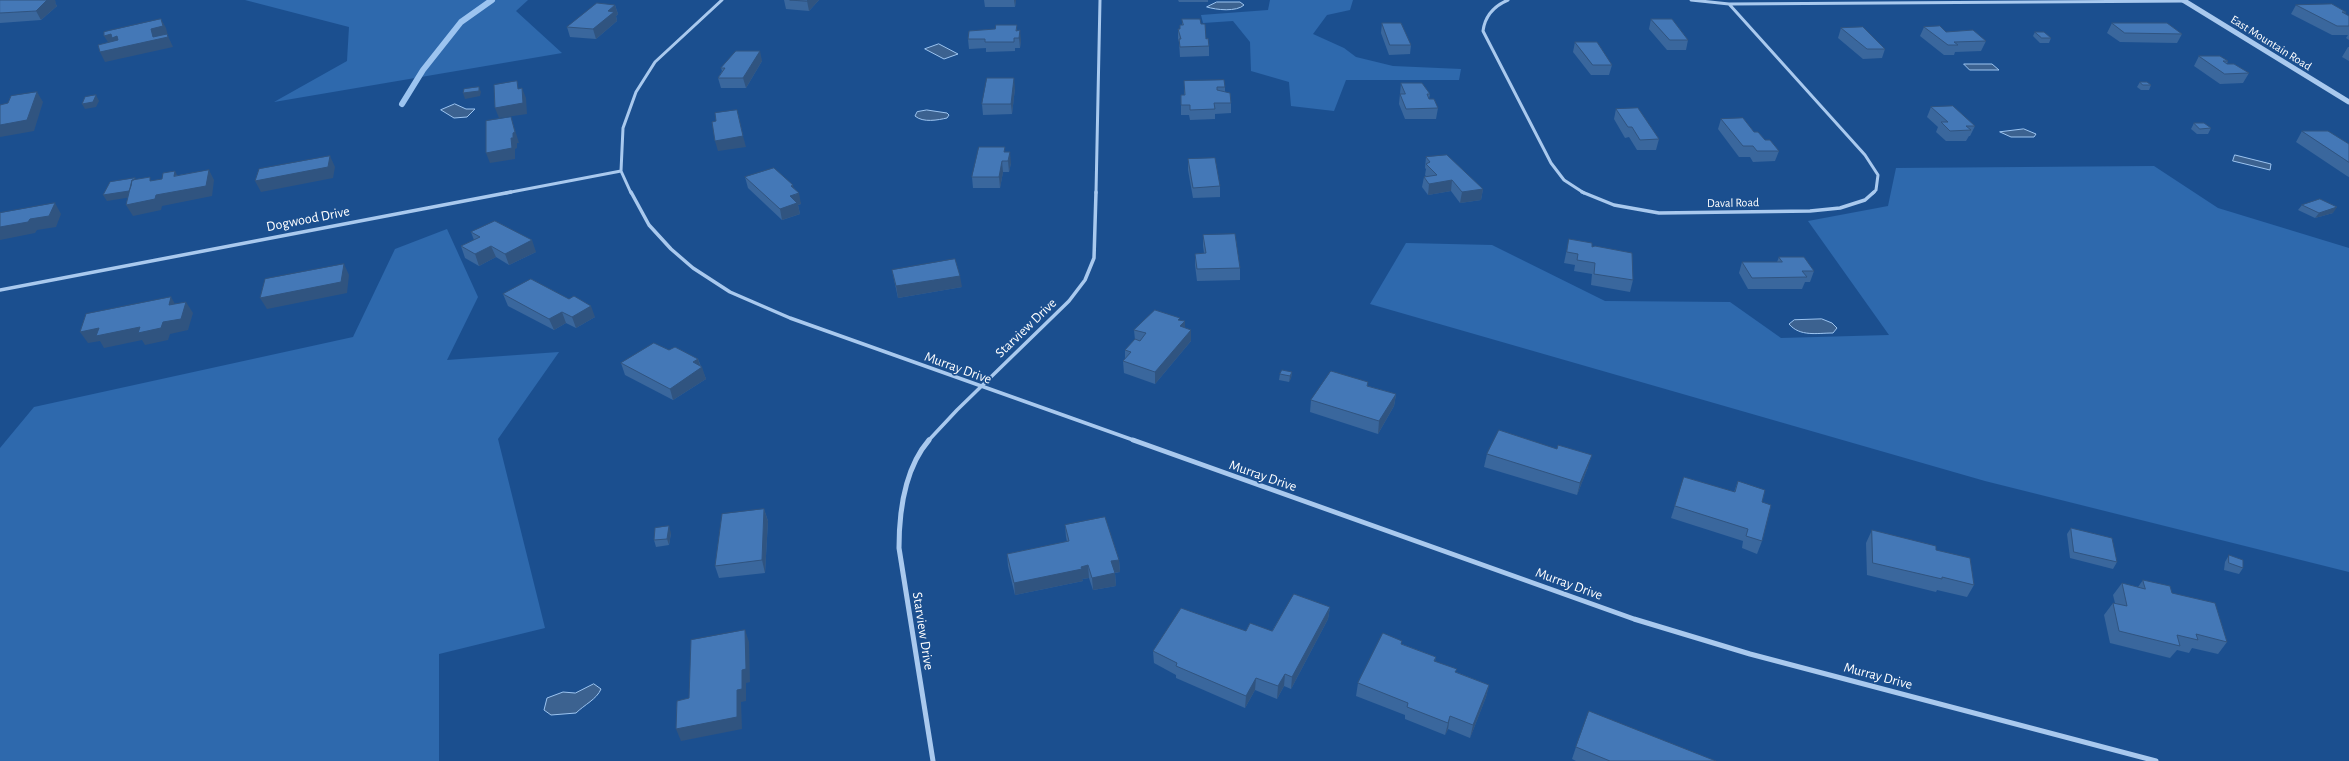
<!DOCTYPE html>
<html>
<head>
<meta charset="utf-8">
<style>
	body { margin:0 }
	canvas { display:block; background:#1b4f8f }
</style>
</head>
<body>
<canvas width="2349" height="761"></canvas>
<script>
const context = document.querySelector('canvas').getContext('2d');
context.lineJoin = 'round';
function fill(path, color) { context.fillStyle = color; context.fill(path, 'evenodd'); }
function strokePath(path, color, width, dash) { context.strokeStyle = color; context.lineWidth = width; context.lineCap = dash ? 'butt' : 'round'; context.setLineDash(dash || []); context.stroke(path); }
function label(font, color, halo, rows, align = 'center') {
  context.font = font + ' "Alegreya Sans",sans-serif'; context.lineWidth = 3.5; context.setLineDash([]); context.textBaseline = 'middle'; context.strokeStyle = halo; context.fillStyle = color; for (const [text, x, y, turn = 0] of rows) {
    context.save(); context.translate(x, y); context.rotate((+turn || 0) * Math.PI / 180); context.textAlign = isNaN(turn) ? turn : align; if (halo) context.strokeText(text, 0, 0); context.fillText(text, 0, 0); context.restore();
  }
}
fill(new Path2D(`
	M245,0H528L516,11L562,53L274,102L347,61L349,27Z
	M1270,0H1353L1350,10L1327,15L1313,34L1344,48L1356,57L1393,66L1461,69L1459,80H1346L1334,111L1291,106L1289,82L1251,71L1250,42L1233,21L1203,23L1201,15L1268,10Z
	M2154,166L2218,208L2349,248V572L1985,481L1370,304L1406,243L1492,245L1605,301L1730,302L1781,338L1889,335L1808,221L1888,206L1896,168Z
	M447,229L478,297L447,360L559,352L498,439L545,628L439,654V761H0V448L34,407L353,337L395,249Z`), '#2e69ad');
const water = new Path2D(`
	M1217,2H1240L1244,5C1237,12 1216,10 1207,7Z
	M939,44L958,54L944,59L925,49Z
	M1964,64H1992L1999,70H1970Z
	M455,104L466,109H475L467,117L454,118L441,110Z
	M927,110L947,113L949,115L947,118C938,120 923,123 915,116L917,112Z
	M2024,129L2036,134L2034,137H2011L2000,132Z
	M2235,155L2271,164L2270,170L2233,161Z
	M1822,319L1832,323L1837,328L1833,333C1817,333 1800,337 1789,324L1794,320Z
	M594,684L601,689C597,699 584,705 576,713L551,715L544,710L547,698L563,692L575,693Z`);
fill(water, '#3c6290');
strokePath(water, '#9cc4f0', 1);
strokePath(new Path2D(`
	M402,104L423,70L461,22L492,0`), '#9cc4f0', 6);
strokePath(new Path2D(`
	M1508,0C1494,6 1485,15 1483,31L1551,163L1564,180L1584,193
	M1691,0L1729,4L2185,1
	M1729,4L1865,155L1878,175L1876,190L1873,193
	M506,193L621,171
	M631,193L621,171L623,128L636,92L655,62L722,0
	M1096,193L1100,0`), '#a9c9ee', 3);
strokePath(new Path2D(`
	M631,192L649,225L671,249L693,268L730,292L790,318L1136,441
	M1582,192L1614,205L1659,213L1810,211L1840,208L1865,200L1874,192
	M0,290L511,192
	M928,441L957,410L1069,301L1085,280L1094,258L1096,192`), '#a9c9ee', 3.5);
strokePath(new Path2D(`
	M929,440C904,469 899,512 899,548L933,761
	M1133,440L1634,619L1750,654L2156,761`), '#a9c9ee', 5);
strokePath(new Path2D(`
	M2183,0L2349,102`), '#a9c9ee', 5);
fill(new Path2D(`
	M0,0L56,3H55L57,6L41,20L0,23Z
	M784,0H819L809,11L786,9Z
	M984,0H1016L1015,7H985Z
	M1178,0H1208V2H1179Z
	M615,5L618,14L616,16L617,21L596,39L570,37L567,27Z
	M2296,5L2346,12L2345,14L2349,16V40L2346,38L2348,35H2332L2291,14Z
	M1182,19L1201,24L1206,39L1209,46V56L1180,57L1179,42L1178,39V29H1180V25H1182Z
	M1651,19L1688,40L1686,50H1667L1649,29Z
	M1382,23L1411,45L1410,54L1389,55L1381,33Z
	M2112,23L2182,34L2177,43L2120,42L2107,33Z
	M1017,25V31L1021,40L1020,48H1015V51L986,52V48L969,49L968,39L995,29Z
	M1924,27L1946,32L1986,41L1981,51L1955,52L1954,55H1944L1920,36Z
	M1841,28L1885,49L1882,58L1863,59L1838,38Z
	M2035,32L2051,38L2049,43H2040L2033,36Z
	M1575,42L1612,65L1609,75H1591L1573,52Z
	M2348,47H2349V61L2342,57Z
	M2199,56L2228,61L2227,64L2249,73L2243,83L2220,84L2194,66Z
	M762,61L746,88H721L718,78L722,71L721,68Z
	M1184,81L1225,87V92L1231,103V113L1215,114V119L1190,120L1189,115H1181V95H1184Z
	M2140,82L2151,85L2149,90H2141L2137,87Z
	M1401,83L1430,94L1429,99L1438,108L1436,119H1405L1399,104Z
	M1015,88L1012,114L983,115L982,104Z
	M1931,107L1975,126L1970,136H1969L1966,141H1946L1936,132L1938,127L1927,117Z
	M1616,109L1659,139L1656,150H1637L1629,137L1625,138L1614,119Z
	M1721,119L1754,132L1779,151L1775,161L1753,162L1750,157H1739L1718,129Z
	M2194,123L2211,128L2208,134H2197L2191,129Z
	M2302,131L2349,144V177L2347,176L2296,142Z
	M1005,152L1011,163L1009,172H1003L1000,188H973L972,177Z
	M1426,157L1483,189L1481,200L1460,203L1451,191L1428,195L1422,187L1424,177L1426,176L1425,175L1426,169L1425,168Z
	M1188,159L1220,186V197L1193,198L1188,170Z
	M745,177L794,188L801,204L798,205L800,214L782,220L748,188Z
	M2302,205L2333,213L2315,218L2298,210Z
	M471,232L536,252L509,265L496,257L479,266L465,258L461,246L474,240Z
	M1203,235L1240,268V280L1197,281L1195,265V254L1204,253L1203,246Z
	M1569,239L1592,247L1633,280L1630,292L1591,285L1592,274L1574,271L1575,265L1564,263Z
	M1779,257L1814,271L1810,282H1805L1802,289H1748L1739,273L1742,262H1777Z
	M892,270L962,287L898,298Z
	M503,294L569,299L595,317L576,328L566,323L554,330L508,306Z
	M1180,320L1185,328L1191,341L1155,384L1124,373L1123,361L1125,359V350L1135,340L1134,330Z
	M669,350L698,359L706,379L673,400L625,375L621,363Z
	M1292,372L1291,378L1289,382L1279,380L1280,374Z
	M1368,382V386L1396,394L1394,406L1378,434L1310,412L1311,400Z
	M1557,449L1588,467L1577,495L1484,467L1487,454Z
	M1684,477L1734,492L1738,481L1762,502V541L1757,554L1742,548L1743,541L1671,518Z
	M764,509L768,521L765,573L719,578L715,566Z
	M1065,525L1119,560L1120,572L1115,573L1116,586L1093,590L1089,578L1082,579L1083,581L1015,595L1008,566L1007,554L1067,542L1066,537Z
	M2071,528L2117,562L2113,569L2070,558L2067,534Z
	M1872,530L1936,550L1974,585L1967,597L1937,590L1936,592L1867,575L1866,543Z
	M671,533L669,545L656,547L654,540Z
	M2229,555L2243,568L2239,574L2224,570L2225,562Z
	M2143,580L2172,593L2227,642L2218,654L2192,648L2189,653L2177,650L2170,658L2110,643L2104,615L2113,603H2115L2113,595L2122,583L2138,587Z
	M1330,607L1328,619L1291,689L1284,686L1277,699L1255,690L1245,708L1176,678V675L1154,663L1153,651L1246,631H1272Z
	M1402,644L1436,657L1435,661L1456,672L1489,685L1486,697L1470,738L1448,729L1445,735L1405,719V715L1356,696L1358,683Z
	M1576,747L1716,761H1576L1572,759Z`), '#3a679d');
fill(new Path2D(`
	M47,0H55L56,3H55L57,6L41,20L36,11Z
	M808,0H819L809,11L807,1Z
	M1014,0H1016L1015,7Z
	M615,5L618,14L616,16L617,21L596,39L593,29L608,11Z
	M161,19L166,28L168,36L173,47L105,62L100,52L153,37L151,29Z
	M1020,30L1021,40L1020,48L1019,38Z
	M111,34L117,36L123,46L110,45L104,36Z
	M760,51L762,61L746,88L743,78Z
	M1014,78L1015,88L1012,114L1011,104Z
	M479,87L481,92L480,96L465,99L463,93Z
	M522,88L526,98L527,114L499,118L495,108Z
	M37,92L43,102L34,131L0,137V125Z
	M96,95L99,101L96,107L85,109L82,104Z
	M511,117L519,143H517V148L515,149V159L490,163L486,153L511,138Z
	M743,136L746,147L718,151L715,141Z
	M1010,152L1011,163L1009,172L1008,161Z
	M330,156L335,167L333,178L261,192L255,181Z
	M1002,161L1003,172L1000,188L999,177Z
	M209,170L214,180L212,196L162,206L161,210L133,216L126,205L156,195Z
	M175,171L181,182L174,176Z
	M135,178L138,184L132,197L107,201L103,195Z
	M1452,180L1451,191L1428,195L1429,184Z
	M793,185L795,195L799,193L801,204L798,205L800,214L782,220L780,209L791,186Z
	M1483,189L1481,200L1460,203L1462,192Z
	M55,203L61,214L56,227L37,230L35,233L0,240V227L30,219Z
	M2337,207L2333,213L2315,218L2319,213Z
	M532,240L536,252L509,265L505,254Z
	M491,246L496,257L479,266L475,254Z
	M344,264L349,275L347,293L267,309L260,298Z
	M960,276L962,287L898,298L896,286Z
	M171,297L178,309L169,305Z
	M186,302L193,313L188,330L170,334L168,340L145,345L142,340L104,348L100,341L88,343L80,332L99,328L163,322Z
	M591,306L595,317L576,328L572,317Z
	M562,312L566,323L554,330L549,319Z
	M1185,321V333L1180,326Z
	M1191,330V341L1155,384V372Z
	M698,359L701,368L702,367L706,379L673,400L670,389L693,362Z
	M1292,372L1291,378L1289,382L1290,376Z
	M1396,394L1394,406L1378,434L1379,421Z
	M1592,455L1588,467L1577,495L1580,483Z
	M764,509L768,521L765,573L762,560Z
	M669,526L671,533L669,545L667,539Z
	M1119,560L1120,572L1112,573L1111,561Z
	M1088,565L1089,578L1082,579L1083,581L1015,595L1014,583Z
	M1115,573L1116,586L1093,590L1092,578Z
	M1330,607L1328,619L1291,689L1292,677Z
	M745,630L749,642L750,682L746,683V701L741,702L742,729L681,741L676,729L737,690L742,670Z
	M1285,674L1284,686L1277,699L1278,686Z
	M1256,678L1255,690L1245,708L1246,696Z
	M1489,685L1486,697L1470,738L1473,725Z
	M1450,716L1448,729L1445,735L1448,723Z`), '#305480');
const building = new Path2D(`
	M0,0H47L36,11L0,13Z
	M790,0H808L807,1Z
	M597,3L615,5L608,11L614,12L593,29L567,27Z
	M2332,4L2346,12H2342L2349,16V26H2337L2296,5Z
	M161,19L163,26L151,29L153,37L167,34L168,37L100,52L98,45L118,40L117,36L112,38L111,34L104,36V32Z
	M1182,19H1200L1201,24H1205L1206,39L1208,38L1209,46L1180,47L1179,39H1181L1178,29H1180V25H1183Z
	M1651,19H1672L1688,40H1670Z
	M1382,23H1401L1411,45H1390Z
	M2112,23H2167L2182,34L2125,33Z
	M996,25H1017L1016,31L1020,30L1019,38H1014V42H985V39H968L969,31L995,29Z
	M1940,26L1946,32L1973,30L1986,41L1954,42L1958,45H1948L1924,27Z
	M1863,27L1885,49H1867L1841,28Z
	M2035,32H2044L2051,38H2042Z
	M1575,42H1597L1612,65H1593Z
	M736,51H760L743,78H718L725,68H721Z
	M2199,56H2220L2228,61H2223L2227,64H2234L2249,73L2225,74Z
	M987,78H1014L1011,104H982Z
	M1224,80L1225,87H1217V90L1230,93L1231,103H1214L1215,109L1190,110V105H1181V95H1185L1184,81Z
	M517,81L518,89L522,88L523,103L495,108L494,85Z
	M2140,82H2147L2151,85H2143Z
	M1401,83H1422L1430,94H1427L1429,99H1434L1438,108L1406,109L1400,94H1405Z
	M479,87V91L463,93L464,89Z
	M37,92L27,120L0,125V105L8,103L11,96Z
	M96,95L93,102L82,104L85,97Z
	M1953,106L1975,126H1966L1971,130L1950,131L1941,122H1948L1931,107Z
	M1638,108L1659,139L1640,140L1632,127H1628L1616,109Z
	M737,110L743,136L715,141L712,122L716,121L715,113Z
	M511,117L515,132L513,133V138H511L512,148L486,153V121Z
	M1743,118L1754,132H1758L1765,140H1770L1779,151H1757L1753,146H1743L1721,119Z
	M2194,123H2204L2211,128L2200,129Z
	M2302,131H2328L2349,144V162Z
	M979,147H1005L1004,152H1010L1008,161H1002L999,177H972Z
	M1447,155L1483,189L1462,192L1452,180L1429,184L1424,177L1437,175L1426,164L1430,162L1426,157Z
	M330,156L328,167L255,181L259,169Z
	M1215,158L1220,186L1193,188L1188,159Z
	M774,168L793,185L791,186L799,193L790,196L797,203L780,209L745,177Z
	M209,170L206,186L156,195L155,199L126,205L132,180L150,177V181L162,179L163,173L175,171L174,176Z
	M135,178L134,180H132L131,186L129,191L103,195L110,182Z
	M2320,199L2337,207L2319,213L2302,205Z
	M55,203L49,216L30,219L28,222L0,227V213Z
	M495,221L532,240L505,254L491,246L475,254L461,246L480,237L471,232Z
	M1235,234L1240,268L1197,269L1195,254L1206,253L1203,235Z
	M1569,239L1592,243V247L1595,246L1632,253L1633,280L1594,274L1595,263L1577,260L1578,254L1567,252Z
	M1779,257H1804L1814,271H1802L1807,277L1752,278L1742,262H1782Z
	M955,259L960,276L896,286L892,270Z
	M344,264L341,282L260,298L265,279Z
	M531,279L569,299L574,296L591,306L572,317L562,312L549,319L503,294Z
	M171,297L169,305L186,302L181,319L163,322L161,328L138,333L140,327L96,336L99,328L80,332L86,314Z
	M1155,310L1180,318L1178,320L1185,321L1180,326L1191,330L1155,372L1123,361L1131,352L1125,350L1135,339L1140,341L1146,333L1134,330Z
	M654,343L669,350L675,347L698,359L693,362L702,367L670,389L621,363Z
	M1282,370L1292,372L1290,376L1280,374Z
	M1331,371L1368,382L1367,386L1396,394L1379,421L1311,400Z
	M1499,430L1557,449L1558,445L1592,455L1580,483L1487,454Z
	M1684,477L1735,492L1738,481L1765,490L1762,502L1771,505L1762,541L1746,536L1748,529L1675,506Z
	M764,509L762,560L715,566L722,514Z
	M1105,517L1119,560L1111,561L1115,573L1092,578L1088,565L1081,567L1082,569L1014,583L1007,554L1069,541L1065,525Z
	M669,526L667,539L654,540L655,528Z
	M2071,528L2112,538L2117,562L2074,552Z
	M1872,530L1936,546V550L1970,558L1974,585L1942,577V579L1873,563Z
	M2229,555L2243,560V568L2229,563Z
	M2143,580L2170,586L2172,593L2215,603L2227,642L2196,634L2198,640L2177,635L2180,646L2119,631L2113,603L2127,606L2122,583L2145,589Z
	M1294,594L1330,607L1292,677L1285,674L1278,686L1256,678L1246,696L1176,666L1177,663L1153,651L1181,608L1246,631L1250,623L1272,631Z
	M745,630L746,669L742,670V689L737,690V717L676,729L677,701L689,698L691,640Z
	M1383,633L1402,641L1401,644L1436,657L1434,661L1457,669L1455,672L1489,685L1473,725L1450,716L1448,723L1407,707L1408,703L1358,683Z
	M1589,711L1716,761H1610L1576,747Z`);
fill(building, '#4478b7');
strokePath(building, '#305480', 1);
label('12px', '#fff', '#1b4f8f', [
	["East Mountain Road",2271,43,32],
	["Daval Road",1733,203,-1]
]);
label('14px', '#fff', '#1b4f8f', [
	["Dogwood Drive",308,219,-11],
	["Starview Drive",1026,328,-44],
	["Murray Drive",958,368,20],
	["Murray Drive",1263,476,19],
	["Murray Drive",1569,584,20],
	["Starview Drive",923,631,81],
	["Murray Drive",1878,676,15]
]);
</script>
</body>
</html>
